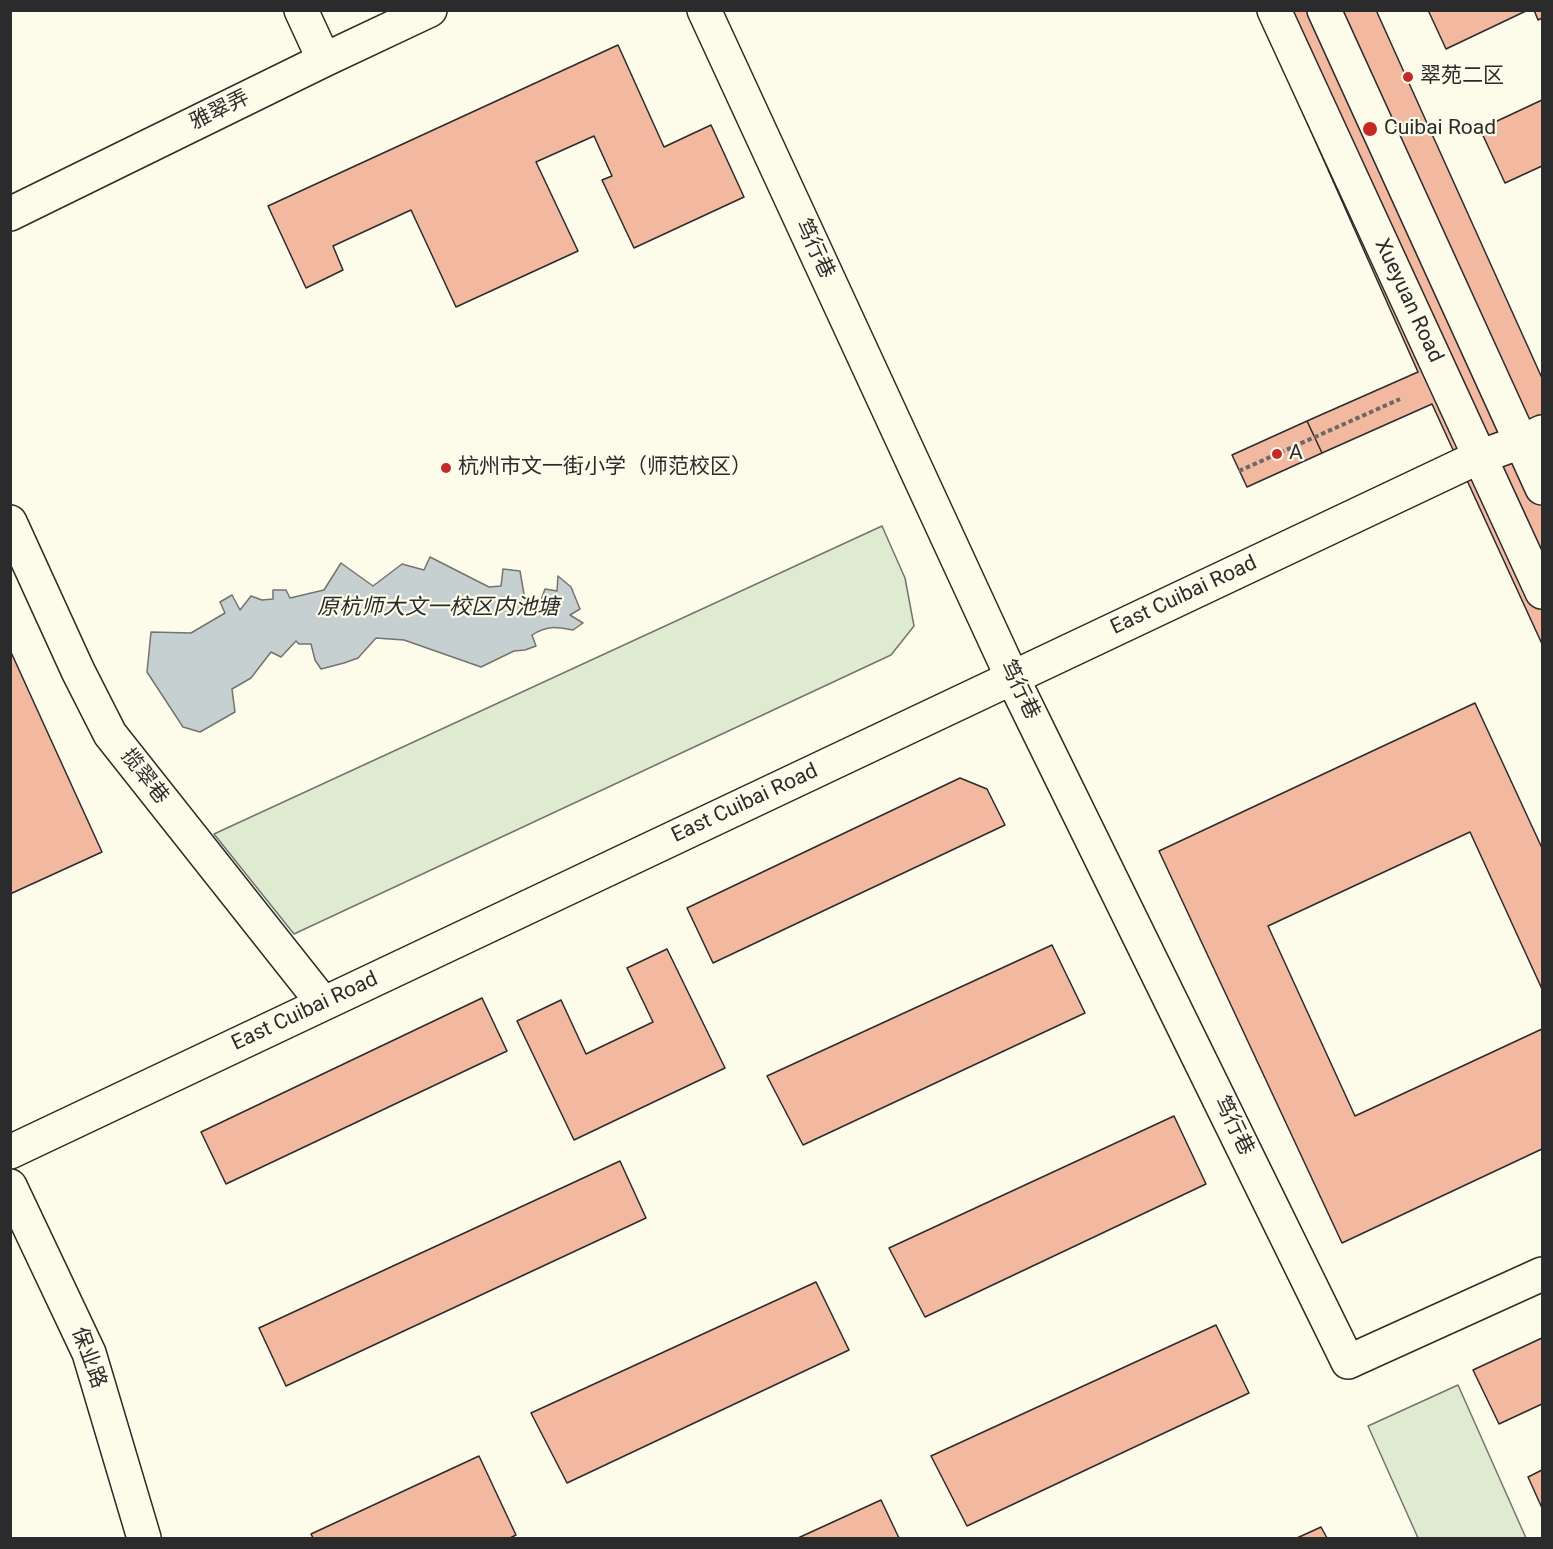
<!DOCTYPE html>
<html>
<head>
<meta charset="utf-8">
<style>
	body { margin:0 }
	#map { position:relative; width:1553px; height:1549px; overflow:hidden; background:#fdfbea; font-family:Roboto,sans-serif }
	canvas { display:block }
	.frame { position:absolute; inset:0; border:12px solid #2b2b2b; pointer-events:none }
</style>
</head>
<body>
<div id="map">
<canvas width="1553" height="1549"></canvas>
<div class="frame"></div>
</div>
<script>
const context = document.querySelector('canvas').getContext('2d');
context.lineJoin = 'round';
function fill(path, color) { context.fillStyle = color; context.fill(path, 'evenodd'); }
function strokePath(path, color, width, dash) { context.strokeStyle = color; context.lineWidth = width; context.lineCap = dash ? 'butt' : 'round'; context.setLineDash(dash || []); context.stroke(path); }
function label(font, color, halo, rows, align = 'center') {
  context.font = font + ' Roboto,"Noto Sans SC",sans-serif'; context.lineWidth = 4.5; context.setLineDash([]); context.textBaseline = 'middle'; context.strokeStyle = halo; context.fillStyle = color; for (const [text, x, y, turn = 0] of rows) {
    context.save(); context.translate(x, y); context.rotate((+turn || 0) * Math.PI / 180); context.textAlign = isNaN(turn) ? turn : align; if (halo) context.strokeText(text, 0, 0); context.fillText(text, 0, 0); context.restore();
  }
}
const green = new Path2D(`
	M882,526L905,578L914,626L891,655L294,934L214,834Z
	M1458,1385L1526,1538H1418L1368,1426Z`);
fill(green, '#deebd1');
strokePath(green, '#74746e', 1.5);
const water = new Path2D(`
	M430,557L489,587L501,586L503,569L520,571L525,600H541L545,589L557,591L558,576L571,587L580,609L570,615L583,623L573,630C556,627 547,625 532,635L536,646L525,650L514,651L481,667L404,640L376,638L358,658L344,663L321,669L315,660L311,644H299L296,641L281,657L271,652L251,678L232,689L235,712L200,732L183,727L147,672L151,632L191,633L225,613L220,602L232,595L240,610L251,596L262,600L273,599V590H286L290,598L324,590L341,563L373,586L402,564L424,570Z`);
fill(water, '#c7d0d0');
strokePath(water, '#74746e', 1.5);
const building = new Path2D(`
	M1257,10H1376L1542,378V644L1432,404L1322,453L1307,421L1418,372Z
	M1428,10H1528L1446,49Z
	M1534,10H1542V18L1538,20Z
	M618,45L664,147L711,125L744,197L634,248L602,180L612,176L594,136L536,162L578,251L456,307L411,210L333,246L343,270L306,288L268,206Z
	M1542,100V166L1505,183L1480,129Z
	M1307,421L1322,453L1247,487L1232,455Z
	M10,650L102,852L10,894Z
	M1475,703L1542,848V989L1470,832L1268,926L1355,1116L1542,1029V1149L1342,1243L1159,851Z
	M960,778L987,789L1005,825L713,963L687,908Z
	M1052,945L1085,1013L803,1145L767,1076Z
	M667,949L725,1068L574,1140L517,1021L561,1000L586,1054L653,1022L627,968Z
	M482,998L507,1051L226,1184L201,1132Z
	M1174,1116L1206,1184L925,1317L889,1248Z
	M620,1161L646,1218L286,1386L259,1328Z
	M816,1282L849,1350L567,1483L531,1413Z
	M1216,1325L1249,1393L967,1526L931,1456Z
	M1542,1338V1404L1499,1424L1473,1370Z
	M479,1456L516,1535L510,1538H313L311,1534Z
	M1542,1470V1508L1528,1477Z
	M881,1500L899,1538H798Z
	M1321,1527L1327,1538H1297Z`);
fill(building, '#f2b8a0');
strokePath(building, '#2b2b2b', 1.5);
const minor = new Path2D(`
	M301,10L324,60
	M704,10L1012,677L1348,1362L1542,1274
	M10,214L324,60L430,10
	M10,522L78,671L110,734L323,1003
	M10,1152L1479,457L1521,442L1542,432
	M10,1186L89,1353L144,1538`);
const major = new Path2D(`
	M1274,10L1542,592
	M1324,10L1542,488`);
strokePath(minor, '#2b2b2b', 36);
strokePath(major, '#2b2b2b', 36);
strokePath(new Path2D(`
	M1239,471L1400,399`), '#6a6964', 4, [4.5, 3]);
strokePath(minor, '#fdfbea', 33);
strokePath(major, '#fdfbea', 33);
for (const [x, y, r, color] of [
	[1408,77,6,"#c62828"],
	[1370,129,8,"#c62828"],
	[1277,454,6,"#c62828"],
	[446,468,6,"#c62828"]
]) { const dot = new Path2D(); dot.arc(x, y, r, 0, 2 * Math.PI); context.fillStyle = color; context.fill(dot); strokePath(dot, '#fdfbea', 2); }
label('21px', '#2b2b2b', '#fdfbea', [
	["翠苑二区",1420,77],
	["Cuibai Road",1384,129],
	["A",1289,454],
	["杭州市文一街小学（师范校区）",458,468]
], 'left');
label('21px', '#2b2b2b', '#fdfbea', [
	["雅翠弄",220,111,-26],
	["笃行巷",814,249,65],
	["Xueyuan Road",1408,301,65],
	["East Cuibai Road",1184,596,-25],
	["笃行巷",1019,690,64],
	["揽翠巷",144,777,52],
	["East Cuibai Road",745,804,-25],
	["East Cuibai Road",305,1012,-25],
	["笃行巷",1233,1126,64],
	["保业路",88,1358,70]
]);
label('italic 22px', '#2b2b2b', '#fdfbea', [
	["原杭师大文一校区内池塘",438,608]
]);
</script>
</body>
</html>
